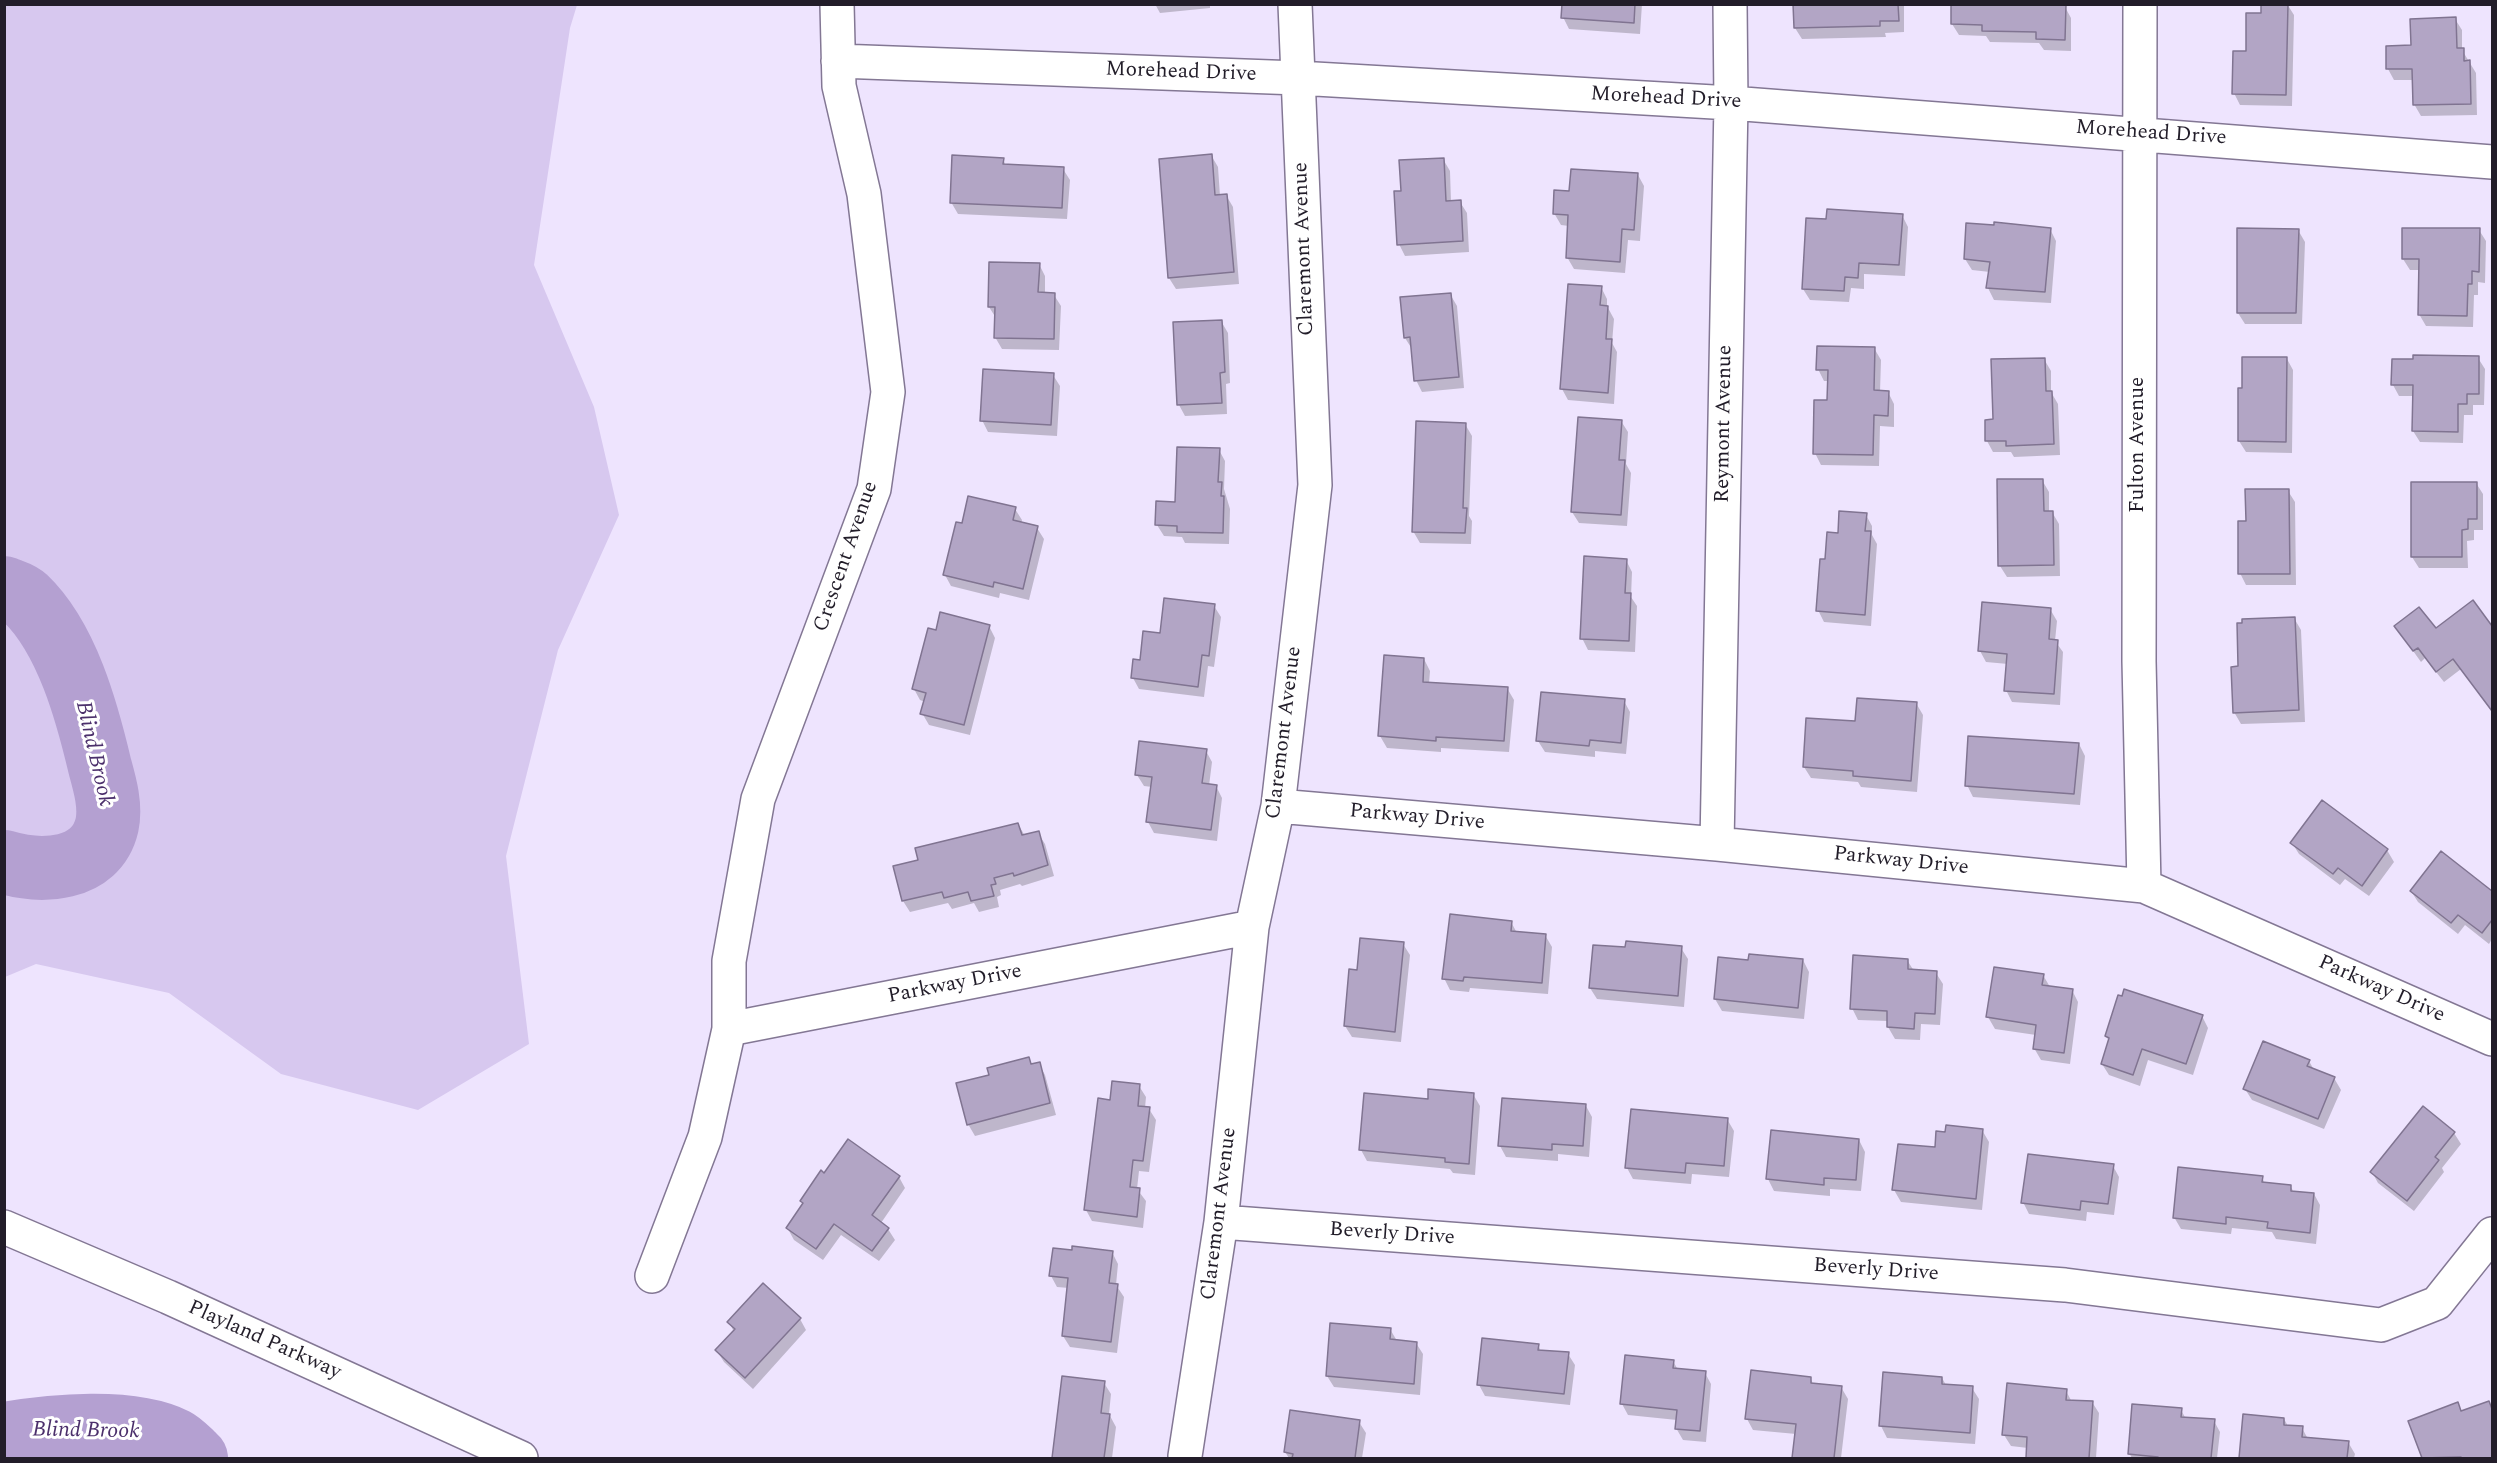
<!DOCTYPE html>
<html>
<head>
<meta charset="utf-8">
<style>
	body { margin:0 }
	#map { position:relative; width:2497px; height:1463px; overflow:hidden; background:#eee4fe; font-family:Spectral,serif }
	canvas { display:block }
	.frame { position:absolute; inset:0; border:6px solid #221d29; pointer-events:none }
</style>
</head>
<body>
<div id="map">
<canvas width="2497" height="1463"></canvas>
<div class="frame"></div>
</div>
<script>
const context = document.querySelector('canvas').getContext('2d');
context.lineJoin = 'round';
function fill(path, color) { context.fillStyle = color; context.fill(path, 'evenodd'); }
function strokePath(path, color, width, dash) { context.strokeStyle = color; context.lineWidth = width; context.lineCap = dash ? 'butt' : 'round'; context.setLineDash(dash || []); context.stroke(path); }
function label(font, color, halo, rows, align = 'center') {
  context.font = font + ' Spectral,serif'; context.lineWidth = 6; context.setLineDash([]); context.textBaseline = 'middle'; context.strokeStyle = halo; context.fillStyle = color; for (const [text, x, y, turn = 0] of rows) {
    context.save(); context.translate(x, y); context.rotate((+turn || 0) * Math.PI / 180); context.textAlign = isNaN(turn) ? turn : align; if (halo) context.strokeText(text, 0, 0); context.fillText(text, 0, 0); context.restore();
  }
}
fill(new Path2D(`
	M5,4L577,5L570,28L534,265L594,407L619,515L558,650L506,856L529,1044L418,1110L281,1074L169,993L36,964L5,977Z`), '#d7c8ef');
fill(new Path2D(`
	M1155,4H1210V8L1160,13Z
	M1564,4H1642L1640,34L1569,29L1563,17Z
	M1794,4H1904V32L1885,33L1886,37L1802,39L1795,28Z
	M1953,4L2065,7L2071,18V51L2044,50L2039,43L1990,42L1986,36L1959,35L1952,24Z
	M2287,4L2294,15L2292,106L2240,105L2234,93L2262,15Z
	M2455,19L2462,30V50L2476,73L2477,115L2421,116L2414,104V80H2394L2388,69L2413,47Z
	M1211,155L1218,167L1220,196L1226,195L1233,207L1239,284L1176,289L1169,278L1162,197Z
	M1003,159L1006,166L1063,169L1070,180L1067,219L958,214L951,202Z
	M1443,159L1450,171L1451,202H1460L1467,213L1469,252L1405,256L1399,244L1402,192Z
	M1638,175L1644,186L1640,241L1628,240L1625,273L1574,269L1567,257L1569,226L1561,225L1554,213L1570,192Z
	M1902,215L1908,227L1905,276L1864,274V289L1851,288L1849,302L1810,300L1803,289L1827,221Z
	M2050,229L2056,241L2051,303L1994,300L1988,288L1990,272L1972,270L1965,259Z
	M2238,230H2298L2305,242L2302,324H2245L2238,313Z
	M2479,230L2486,241L2485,283L2478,282V295H2474L2473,327L2426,326L2419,314L2420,270H2410L2403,259Z
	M1039,264L1045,276V294L1054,295L1061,306L1059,350L1002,349L995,337L996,318L989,307Z
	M1601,287L1607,299V306L1614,319L1612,343L1617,352L1614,404L1568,400L1562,389Z
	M1450,294L1457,306L1464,388L1422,392L1416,380L1412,349L1405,338Z
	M1221,321L1228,333L1230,383L1226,384L1227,414L1185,416L1179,405Z
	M1874,348L1881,360L1880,392H1888L1894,404V427L1880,426L1879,466L1821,465L1815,453L1829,401V381H1824L1818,369Z
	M2478,358L2485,369L2484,405H2473V415H2464L2463,443L2420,442L2413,431L2414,396H2399L2393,385Z
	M2044,359L2051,371V392L2058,404L2060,455L2014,457L2011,452H1993L1987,441L1995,420Z
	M2287,359L2293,370L2292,453L2246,452L2239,441Z
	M1053,375L1060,386L1057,436L988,432L982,420Z
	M1621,421L1628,432L1626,464L1631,473L1627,526L1579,523L1572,512Z
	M1465,424L1472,436L1469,516L1472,521L1471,544L1420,543L1413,531Z
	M1219,450L1225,461L1224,489L1230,509L1229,544L1185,543L1182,537L1164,536L1157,525Z
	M2042,480L2049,492V512H2052L2059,524L2060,576L2007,577L2000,566Z
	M2476,483L2483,494V530H2474V540L2467,541L2468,568H2419L2412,557Z
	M2288,491L2295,502L2296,585H2246L2240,573L2247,522Z
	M1015,509L1022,520L1021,524L1037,528L1044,539L1029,600L1000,593L999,598L951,586L945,575L963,525Z
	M1866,515L1872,526V535L1877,544L1871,626L1824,622L1818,610L1826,561L1839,534Z
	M1626,560L1632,572L1631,597L1637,606L1635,652L1588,650L1582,638Z
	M2473,602L2492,629V712L2461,669L2444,682L2425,658L2421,662L2396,627L2436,630Z
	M1214,606L1221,617L1214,667L1208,666L1204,697L1139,689L1133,678L1141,662L1161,635Z
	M2050,609L2057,621L2055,641L2063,652L2060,705L2012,702L2006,690L2008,664L1986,662L1980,651Z
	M2294,618L2301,630L2305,722L2241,724L2234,712L2240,668Z
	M989,626L995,638L970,735L929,725L922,713L925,702L920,700L914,689L937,632Z
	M1424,659L1430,671L1429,684L1507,688L1514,700L1509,752L1441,748V752L1387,748L1380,736Z
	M1624,701L1630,712L1626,754L1595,751V757L1545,752L1538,741Z
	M1916,703L1923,715L1917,792L1861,787L1858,782L1811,778L1804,767L1857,723Z
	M2079,744L2085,756L2080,805L1973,797L1967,785Z
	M1206,751L1212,762L1209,786H1216L1222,798L1217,841L1154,833L1148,822L1152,787L1144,786L1137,775Z
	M2322,802L2387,850L2394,862L2369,896L2345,879L2340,885L2299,854L2292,843Z
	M1018,824L1025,836L1038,833L1045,844L1054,876L1022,886L1020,884L1000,890L1001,895L997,897L999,907L979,912L974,903L952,909L948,903L910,912L903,901L895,867L920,861Z
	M2441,853L2492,893V939L2489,944L2465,925L2458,934L2418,902L2411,891Z
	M1511,922L1517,933L1545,935L1552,947L1548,994L1470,988L1469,992L1450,990L1444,978Z
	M1403,944L1410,955L1401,1042L1352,1037L1345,1026L1359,972Z
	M1681,948L1688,959L1684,1007L1597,999L1590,988L1626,949Z
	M1719,959L1749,962L1803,960L1809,972L1804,1019L1722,1011L1715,999Z
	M1907,960L1914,971L1936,973L1943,984L1940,1025L1921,1024L1920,1040L1895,1039L1888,1027V1021L1858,1020L1852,1008Z
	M2043,975L2050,987L2072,990L2078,1002L2070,1064L2041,1060L2034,1048L2036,1035L1995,1029L1988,1017Z
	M2202,1016L2208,1028L2193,1075L2148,1060L2140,1086L2109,1075L2102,1064L2110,1042L2106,1036Z
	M1029,1058L1032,1065L1039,1064L1045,1075L1056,1115L975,1136L968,1124L991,1076Z
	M2309,1061L2314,1070L2334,1078L2341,1090L2324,1129L2252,1100L2245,1089Z
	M1139,1086L1146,1097L1145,1108L1149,1109L1156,1120L1149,1172L1139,1171L1137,1189L1146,1201L1143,1228L1092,1221L1086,1210L1111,1102Z
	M1473,1094L1480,1106L1475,1175L1453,1173L1450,1169L1367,1161L1361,1150L1429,1100Z
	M1586,1106L1592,1117L1589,1157L1558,1154V1161L1506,1157L1500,1146Z
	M1727,1119L1734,1131L1729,1177L1692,1174L1691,1184L1633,1179L1627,1168Z
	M1982,1130L1989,1142L1982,1210L1901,1202L1894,1190L1936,1149Z
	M2454,1133L2461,1144L2442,1168L2444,1172L2414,1211L2378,1183L2372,1172Z
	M1859,1140L1865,1152L1861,1191L1830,1189V1196L1774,1191L1768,1179Z
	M2113,1166L2119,1177L2114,1215L2087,1212L2086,1221L2029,1214L2023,1202Z
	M825,1175L899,1177L905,1188L881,1223L888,1229L895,1240L879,1261L841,1235L823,1260L794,1240L788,1229Z
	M2262,1177L2265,1184L2290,1186L2294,1192L2314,1194L2320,1205L2316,1244L2276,1239L2272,1232L2232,1228L2231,1234L2181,1229L2174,1217Z
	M1073,1251L1112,1252L1118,1264L1116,1285L1124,1297L1117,1353L1070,1347L1063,1336L1069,1288L1057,1287L1051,1276Z
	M800,1319L806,1330L753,1389L724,1362L717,1351L734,1332L729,1322Z
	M1390,1329L1397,1341L1416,1343L1423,1354L1420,1395L1334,1387L1327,1376Z
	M1538,1345L1541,1351L1568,1354L1575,1365L1570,1405L1485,1396L1479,1385Z
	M1673,1361L1678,1370L1705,1373L1711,1384L1706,1442L1683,1440L1676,1428L1677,1420L1628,1415L1622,1404Z
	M1884,1374L1942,1378L1946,1385L1972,1388L1979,1399L1975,1444L1887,1438L1881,1426Z
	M1064,1378L1104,1383L1111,1394L1109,1414L1116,1427L1112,1458H1054Z
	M1810,1378L1814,1385L1841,1387L1848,1399L1841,1458H1793L1796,1434L1753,1430L1747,1419Z
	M2066,1391L2072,1402H2092L2099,1413L2096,1458H2028V1448L2011,1446L2004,1435Z
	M2489,1402L2492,1409V1458H2423L2409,1422L2457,1404L2462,1413Z
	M2181,1410L2186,1419L2214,1421L2220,1432L2217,1458H2132L2129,1453Z
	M2244,1416L2284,1419L2288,1426L2302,1428L2308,1439L2348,1442L2355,1454L2354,1458H2240Z
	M1359,1422L1366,1433L1362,1458H1289L1285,1452Z`), '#0003');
strokePath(new Path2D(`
	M4,588C11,591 20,593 25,598C67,638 87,712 100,767C105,785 111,806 107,825C96,872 41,873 4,862
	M4,1434C52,1426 131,1418 175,1440C183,1444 190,1453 196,1458`), '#b4a0d1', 64);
const building = new Path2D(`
	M1562,4H1635L1634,23L1561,18Z
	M1793,4H1898L1899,21H1880V26L1794,28Z
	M1951,4L2066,5L2065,40L2036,39V32L1982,31V25L1951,24Z
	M2261,4H2288L2286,95L2232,94L2233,51H2246V13H2261Z
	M2456,17L2457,48H2464V61L2470,60L2471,104L2413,105L2412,69H2386V46L2411,45L2410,19Z
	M1212,154L1215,195L1227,194L1234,272L1168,278L1159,159Z
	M952,155L1004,158L1003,164L1064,167L1062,208L950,203Z
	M1444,158L1446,201L1461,200L1463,241L1397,245L1394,191H1401L1399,160Z
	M1571,169L1638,173L1634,230L1622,229L1620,262L1566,258L1568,215L1553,214L1554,190L1569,191Z
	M1827,209L1903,214L1899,265L1859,263L1858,278L1845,277L1844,291L1802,289L1806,218L1826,219Z
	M1994,222L2051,228L2045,292L1986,288L1990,262L1964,259L1966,223L1994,225Z
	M2237,228L2299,229L2296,313H2237Z
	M2402,228H2480L2479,272L2472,271V284H2468L2467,316L2418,315L2419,259H2402Z
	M989,262L1040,263L1038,292L1055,293L1054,339L994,338L995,307H988Z
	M1568,284L1602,286L1600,305L1608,306L1606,339H1612L1608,393L1560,389Z
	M1451,293L1459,377L1414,381L1410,337L1404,338L1400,297Z
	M1222,320L1225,372L1220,373L1222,403L1177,405L1173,322Z
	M1817,346L1875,347L1874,390L1889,391L1888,416L1874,415L1873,455L1813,454L1814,400H1827L1828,370H1816Z
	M2413,355L2479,356V394H2467V404H2458V432L2412,431L2413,385H2391L2392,359H2413Z
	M2242,357H2287L2286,442L2238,441V388H2242Z
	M2045,358L2046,391H2052L2054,444L2006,446V441H1985V420L1993,419L1991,359Z
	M983,369L1054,373L1051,425L980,421Z
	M1578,417L1622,420L1619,460H1625L1621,515L1571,512Z
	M1416,421L1466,423L1463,508H1467L1465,533L1412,532Z
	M1177,447L1220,448L1218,482H1222L1221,496H1224L1223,533L1177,532V526L1155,525L1156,501L1175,502Z
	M1997,479H2043L2044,511H2053L2054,565L1998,566Z
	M2411,482H2477V519H2468V529L2462,530V557H2411Z
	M2245,489H2289L2290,574H2238V521H2246Z
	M968,496L1016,507L1013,520L1038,526L1023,589L994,582L993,587L943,575L956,522L962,523Z
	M1839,511L1867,513L1865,531H1871L1865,615L1816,611L1820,559H1825L1827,532L1838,533Z
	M1584,556L1627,559L1625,593H1631L1629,641L1580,639Z
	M1164,598L1215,604L1209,656L1202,655L1198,687L1131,678L1133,659L1140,660L1143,631L1160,633Z
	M2473,600L2492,626V711L2453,659L2436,672L2418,648L2413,651L2394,626L2419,607L2436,628Z
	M1982,602L2051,608L2049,639L2058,640L2054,694L2004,691L2007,654L1978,651Z
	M940,612L990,625L964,725L920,714L926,693L912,689L928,628L936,630Z
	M2295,617L2299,710L2233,713L2231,667L2238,666L2237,623H2242V619Z
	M1384,655L1424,658L1423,682L1508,687L1504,741L1436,737V741L1378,736Z
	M1541,692L1625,699L1621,743L1590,740L1589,746L1536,741Z
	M1857,698L1917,702L1911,781L1853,776V771L1803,767L1806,718L1855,721Z
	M1968,736L2079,743L2074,794L1965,786Z
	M1139,741L1207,749L1202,783L1217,785L1211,830L1146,822L1152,777L1135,775Z
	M2322,800L2388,849L2362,886L2338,868L2333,874L2290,843Z
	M1018,823L1022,835L1039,831L1048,865L1014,876L1013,873L994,878L996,884L991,885L994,896L971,901L968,892L944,898L942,892L902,901L893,866L918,860L915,848Z
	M2441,851L2492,891V920L2482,933L2458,915L2451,923L2410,891Z
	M1450,914L1512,921L1511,931L1546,934L1542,983L1464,977L1463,981L1442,979Z
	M1360,938L1404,942L1395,1032L1344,1026L1349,969L1357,970Z
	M1626,941L1682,946L1678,996L1589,988L1593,945L1625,947Z
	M1749,954L1803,959L1798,1008L1714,999L1718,957L1748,960Z
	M1853,955L1908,959V969L1937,971L1935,1014L1915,1013L1914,1029L1887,1027V1011L1850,1009Z
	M1994,967L2044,974L2042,985L2073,989L2064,1053L2033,1049L2036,1025L1986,1017Z
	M2124,989L2203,1015L2186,1064L2142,1049L2133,1075L2101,1064L2109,1038L2105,1036L2118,995L2122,996Z
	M2263,1041L2310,1060L2307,1066L2335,1077L2318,1119L2243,1089Z
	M1029,1057L1031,1064L1040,1062L1050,1103L967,1125L956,1083L989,1075L987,1068Z
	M1112,1081L1140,1084L1138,1106L1150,1107L1143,1161L1133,1160L1130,1187L1140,1188L1137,1217L1084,1210L1098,1098L1110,1100Z
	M1428,1089L1474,1093L1469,1164L1445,1162V1158L1359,1150L1364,1093L1428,1099Z
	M1502,1098L1586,1104L1583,1146L1552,1144V1150L1498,1146Z
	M2423,1106L2455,1132L2435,1157L2439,1160L2407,1201L2370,1172Z
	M1631,1109L1728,1118L1724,1166L1686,1163L1685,1173L1625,1168Z
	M1946,1125L1983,1129L1976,1199L1892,1190L1898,1144L1935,1147L1936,1131L1945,1132Z
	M1771,1130L1859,1139L1856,1180L1824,1178V1185L1766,1179Z
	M848,1139L900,1176L872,1215L889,1228L872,1251L834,1224L816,1249L786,1228L803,1203L800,1201L821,1170L824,1173Z
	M2028,1154L2114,1164L2108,1204L2081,1201L2080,1210L2021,1203Z
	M2178,1167L2263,1176L2262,1182L2291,1185V1191L2314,1193L2310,1233L2267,1228L2268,1222L2226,1217V1224L2173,1218Z
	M1072,1246L1113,1251L1109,1283L1118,1284L1111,1342L1062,1336L1068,1278L1049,1276L1053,1248L1072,1250Z
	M763,1283L801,1318L745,1378L715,1350L735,1329L727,1322Z
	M1330,1323L1391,1328L1390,1339L1417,1342L1414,1384L1326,1376Z
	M1482,1338L1539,1344L1538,1350L1569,1352L1564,1394L1477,1385Z
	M1625,1355L1674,1360L1673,1368L1706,1371L1700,1431L1675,1429L1677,1410L1620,1404Z
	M1751,1370L1811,1377V1383L1842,1386L1834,1458H1792L1796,1424L1745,1419Z
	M1883,1372L1942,1377V1384L1973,1386L1970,1433L1879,1426Z
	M1062,1376L1105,1381L1101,1413L1110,1414L1104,1458H1052Z
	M2007,1383L2067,1389L2066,1400L2093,1401L2089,1458H2026L2027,1437L2002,1435Z
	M2489,1401L2492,1409V1458H2461V1457L2422,1458L2408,1421L2458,1402L2461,1411Z
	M2132,1404L2182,1408L2181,1417L2215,1419L2211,1458H2158V1457L2128,1454Z
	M1290,1410L1360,1420L1355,1458H1292L1293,1454L1284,1452Z
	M2243,1414L2284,1418V1425L2303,1426L2302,1437L2349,1441L2347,1458H2239Z`);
fill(building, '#b2a5c5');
strokePath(building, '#807491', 1.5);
const minor = new Path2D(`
	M2140,4L2139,661L2144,886
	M838,61L1298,78L1731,103L2492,162
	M1278,806L1717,844L2144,886L2492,1039
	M1717,844L1731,103L1730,4
	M729,1029L1252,927
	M1221,1222L2065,1285L2381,1325L2437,1303L2492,1234
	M652,1276L705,1137L729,1029V961L758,799L874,489L888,392L864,194L839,86L837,4
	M1185,1456L1221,1222L1252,927L1278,806L1315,485L1295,4`);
const secondary = new Path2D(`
	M4,1227L168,1297L521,1458`);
strokePath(minor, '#837794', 36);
strokePath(secondary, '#837794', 36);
strokePath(minor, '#fff', 33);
strokePath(secondary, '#fff', 33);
label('21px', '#221d29', '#fff', [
	["Morehead Drive",1181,73,2],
	["Morehead Drive",1666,99,3],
	["Morehead Drive",2151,134,4],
	["Claremont Avenue",1305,249,-92],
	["Reymont Avenue",1725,424,-89],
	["Fulton Avenue",2139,445,-90],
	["Crescent Avenue",847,557,-71],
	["Claremont Avenue",1285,733,-83],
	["Parkway Drive",1417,818,5],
	["Parkway Drive",1901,862,6],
	["Parkway Drive",955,985,-11],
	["Parkway Drive",2381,990,24],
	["Claremont Avenue",1220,1214,-83],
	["Beverly Drive",1392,1235,4],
	["Beverly Drive",1876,1271,4],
	["Playland Parkway",264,1341,24]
]);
label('italic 22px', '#4b2f6b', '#fff', [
	["Blind Brook",93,754,77],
	["Blind Brook",86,1432,1]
]);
</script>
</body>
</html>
